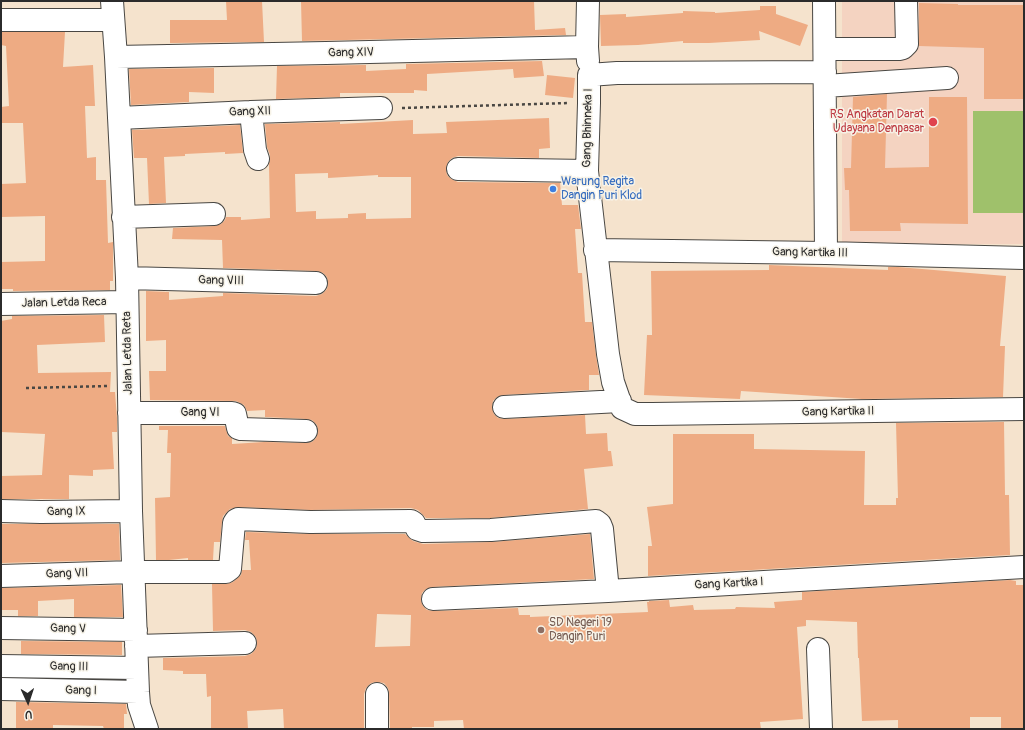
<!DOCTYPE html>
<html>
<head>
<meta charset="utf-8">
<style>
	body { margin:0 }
	#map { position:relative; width:1025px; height:730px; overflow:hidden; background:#f5e3cd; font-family:Pangolin,sans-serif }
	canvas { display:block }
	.frame { position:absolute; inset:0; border:2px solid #2b2b2b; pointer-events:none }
	.north { position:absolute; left:8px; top:682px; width:40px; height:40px; -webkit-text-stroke:3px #f7f3e8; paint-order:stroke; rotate:177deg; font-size:11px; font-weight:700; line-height:16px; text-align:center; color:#2b2b2b }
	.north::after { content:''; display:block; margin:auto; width:14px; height:18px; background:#2b2b2b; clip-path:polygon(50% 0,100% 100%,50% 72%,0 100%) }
</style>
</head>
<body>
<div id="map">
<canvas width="1025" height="730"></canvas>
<div class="frame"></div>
<div class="north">U</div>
</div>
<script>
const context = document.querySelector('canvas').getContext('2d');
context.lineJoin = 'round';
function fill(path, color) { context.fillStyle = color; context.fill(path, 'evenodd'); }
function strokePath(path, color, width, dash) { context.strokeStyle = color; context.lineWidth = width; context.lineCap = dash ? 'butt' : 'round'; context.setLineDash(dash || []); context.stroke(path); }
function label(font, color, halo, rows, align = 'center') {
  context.font = font + ' Pangolin,sans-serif'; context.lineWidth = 3; context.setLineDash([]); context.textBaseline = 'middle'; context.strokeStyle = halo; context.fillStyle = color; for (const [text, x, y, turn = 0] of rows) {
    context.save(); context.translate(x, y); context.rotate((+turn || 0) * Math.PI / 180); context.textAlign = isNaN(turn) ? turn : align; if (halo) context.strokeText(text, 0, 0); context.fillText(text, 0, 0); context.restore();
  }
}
fill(new Path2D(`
	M842,1H1024V244H842Z`), '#f4d3c1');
fill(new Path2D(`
	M973,111H1024V213H973Z`), '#9fc16b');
fill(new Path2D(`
	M226,1H262L264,42L170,43V20H227Z
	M301,1H534L535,30L565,28L566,35L302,41Z
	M919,3L958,4V5H1024V99H984V48L919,46Z
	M760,6H776V14L808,25L800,46L759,31L760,40L709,43H683V41L638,45L601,46L600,15L626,14V17L683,13V11L715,12V13L760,10Z
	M2,32H65L63,67L93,65L95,106H85L87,158L96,157V180H106L108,243L113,242V281H110V290L13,291V289H1V262L45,261V216L1,217V184L26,183L23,123H1V107L9,106L6,46L1,45Z
	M542,61L544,76L514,78L513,69L427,74V91L414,90V93H340V97L276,99L277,66L366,65V71L406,69V64Z
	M214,68V93L189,92V102L131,105L129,69Z
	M547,75L575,78L573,98L545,95Z
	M887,94L885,168L929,167V97H967L968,224L900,223L901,231H850L849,190H845L844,168H851L853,97Z
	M549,118L550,148L539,149V158L458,156L452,158L448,162L446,169L447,175L451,179L458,182L560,183L562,205H578L581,229H575L578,273H582L585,322H592L596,355L599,375H589V390L503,395L497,397L493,401L492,407L494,414L498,418L504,419L585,415L586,434L607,433L608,451H611L613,466L584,469L588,509L490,518H426L418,510L411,508L310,510L238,507L230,509L223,516L222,522L220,542H214L213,560H188V558L169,560H156L155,498L170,497L171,453H167L168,430H159V426H225L228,436L232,438V444L264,442L306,443L312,442L316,438L318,432L317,425L312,420L306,419L265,417V410L247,411L244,405L236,401L150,400L149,371H166V340L146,341V291L169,292V300L223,296V293L316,296L322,294L327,289L328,284L327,277L323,273L317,271L223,268L222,240L172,239L173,228L215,226L221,224L225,220L226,217H241V220L270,218L269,164L270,161V155L267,147L265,124L340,122V124L413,120V134L447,133L446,122ZM328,173V178L378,175V177H411V218L366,219V213L348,214V218L316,219V211L296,212L295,174Z
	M240,125L243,153L225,154V152L185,154V156L164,157L166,203L149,204L147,158H134L132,130Z
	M769,265L888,270V267H898L1006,276L1000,346H1005L1003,397L862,399L741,391L740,399L644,395L647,335H652L651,271L769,270Z
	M104,315L105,342L37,345L38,373L111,372L110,392H115L117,418V432H112L114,469L93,470V476L69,475V499H1V476L42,475L45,434L1,432V321L12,319V316Z
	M1004,422L1005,495H1009L1010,555L648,576V546H652L647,507L673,504V434H754V449L865,451L864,505H896V498H898L896,423Z
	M1,524H119L120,560L1,563Z
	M246,532L310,534H405L413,541L423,544L492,542L590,534L594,579L432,587L426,589L422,593L421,600L423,606L427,610L434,611L518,608L519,615H530V617L648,612L647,602H649V601L669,600L670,607L693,605L694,610L735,609L736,607L775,608L774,602L802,600V592L1010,580L1016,581V585H1024V729H1001V717H970V729H898V720L862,721L859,658H858L857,622L806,620V626L797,627L803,719L760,722L761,729H464L463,720L434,721V727H412V729H390L389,694L388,688L384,683L377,682L371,683L366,688L364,694V729H284L283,709L247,711L248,729H211V696L207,697L206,674H183V671L163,670V658L245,656L251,654L256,649L257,643L256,637L251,632L245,630L213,631L212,584H226L233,582L241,575L242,570H251L249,540H245ZM377,614L411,615L410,646L375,647Z
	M121,585L123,617H74V599L38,601V616H18V610H1V588Z
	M21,641L122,642V655L21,654Z
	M16,702L126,704L127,714H124V729H104L103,726L53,725V729H16Z`), '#eeab83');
const minor = new Path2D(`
	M112,1L116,57L127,278L131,511L138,692L139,705L147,729
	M824,1L826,253
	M1,20H113
	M825,49H899L903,48L907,44L906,1
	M116,57L326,53L587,47
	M588,61L587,47L588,1
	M825,72L617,73L589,75V103L587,171L604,319L608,354L613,382L622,408L635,414H652L1024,409
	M825,86L947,78
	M251,112L255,150L258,159
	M119,118L251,112L381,108
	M458,169L587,171
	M123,217L214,214
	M595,250L826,253L1024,258
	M127,278L316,283
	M1,304L127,302
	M504,407L620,401
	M129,413H232L235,414L238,428L241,429L306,431
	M1,511L41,512L131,511
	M1,576L133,572H226L230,569L234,523L236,520L238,519L310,522L411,521L414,523L417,529L423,531L491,530L596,521L600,524L602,529L608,591
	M433,599L608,591L1024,567
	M1,628L136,630
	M136,646L245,643
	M818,649L821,729
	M1,666L137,668
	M1,689L138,692
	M377,729V694`);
strokePath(minor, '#494743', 24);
strokePath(new Path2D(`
	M402,108L569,103
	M26,388L108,386`), '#494743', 2.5, [3, 3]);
strokePath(minor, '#fff', 22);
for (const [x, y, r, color] of [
	[933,122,5,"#e0444e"],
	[553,189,4,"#3f7fe0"],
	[541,630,4,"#8d6e63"]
]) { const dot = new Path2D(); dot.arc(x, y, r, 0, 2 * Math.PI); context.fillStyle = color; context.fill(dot); strokePath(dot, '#f7f3e8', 1.5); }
label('12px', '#2b2b2b', '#f7f3e8', [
	["Gang XIV",351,53,-1],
	["Gang XII",250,112,-2],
	["Gang Bhinneka I",588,128,-89],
	["Gang Kartika III",810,253,1],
	["Gang VIII",221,281,1],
	["Jalan Letda Reca",64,303,-1],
	["Jalan Letda Reta",128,353,-91],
	["Gang Kartika II",838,412,-1],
	["Gang VI",200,413],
	["Gang IX",66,512,-1],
	["Gang VII",67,574,-2],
	["Gang Kartika I",729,584,-3],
	["Gang V",68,629,1],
	["Gang III",69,667,1],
	["Gang I",81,691,1]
]);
label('12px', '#be3a42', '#f7f3e8', [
	["RS Angkatan Darat",924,115],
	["Udayana Denpasar",924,129]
], 'right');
label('12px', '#366cbe', '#f7f3e8', [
	["Warung Regita",561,182],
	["Dangin Puri Klod",561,196]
], 'left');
label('12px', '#785e54', '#f7f3e8', [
	["SD Negeri 19",549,623],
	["Dangin Puri",549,637]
], 'left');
</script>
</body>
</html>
